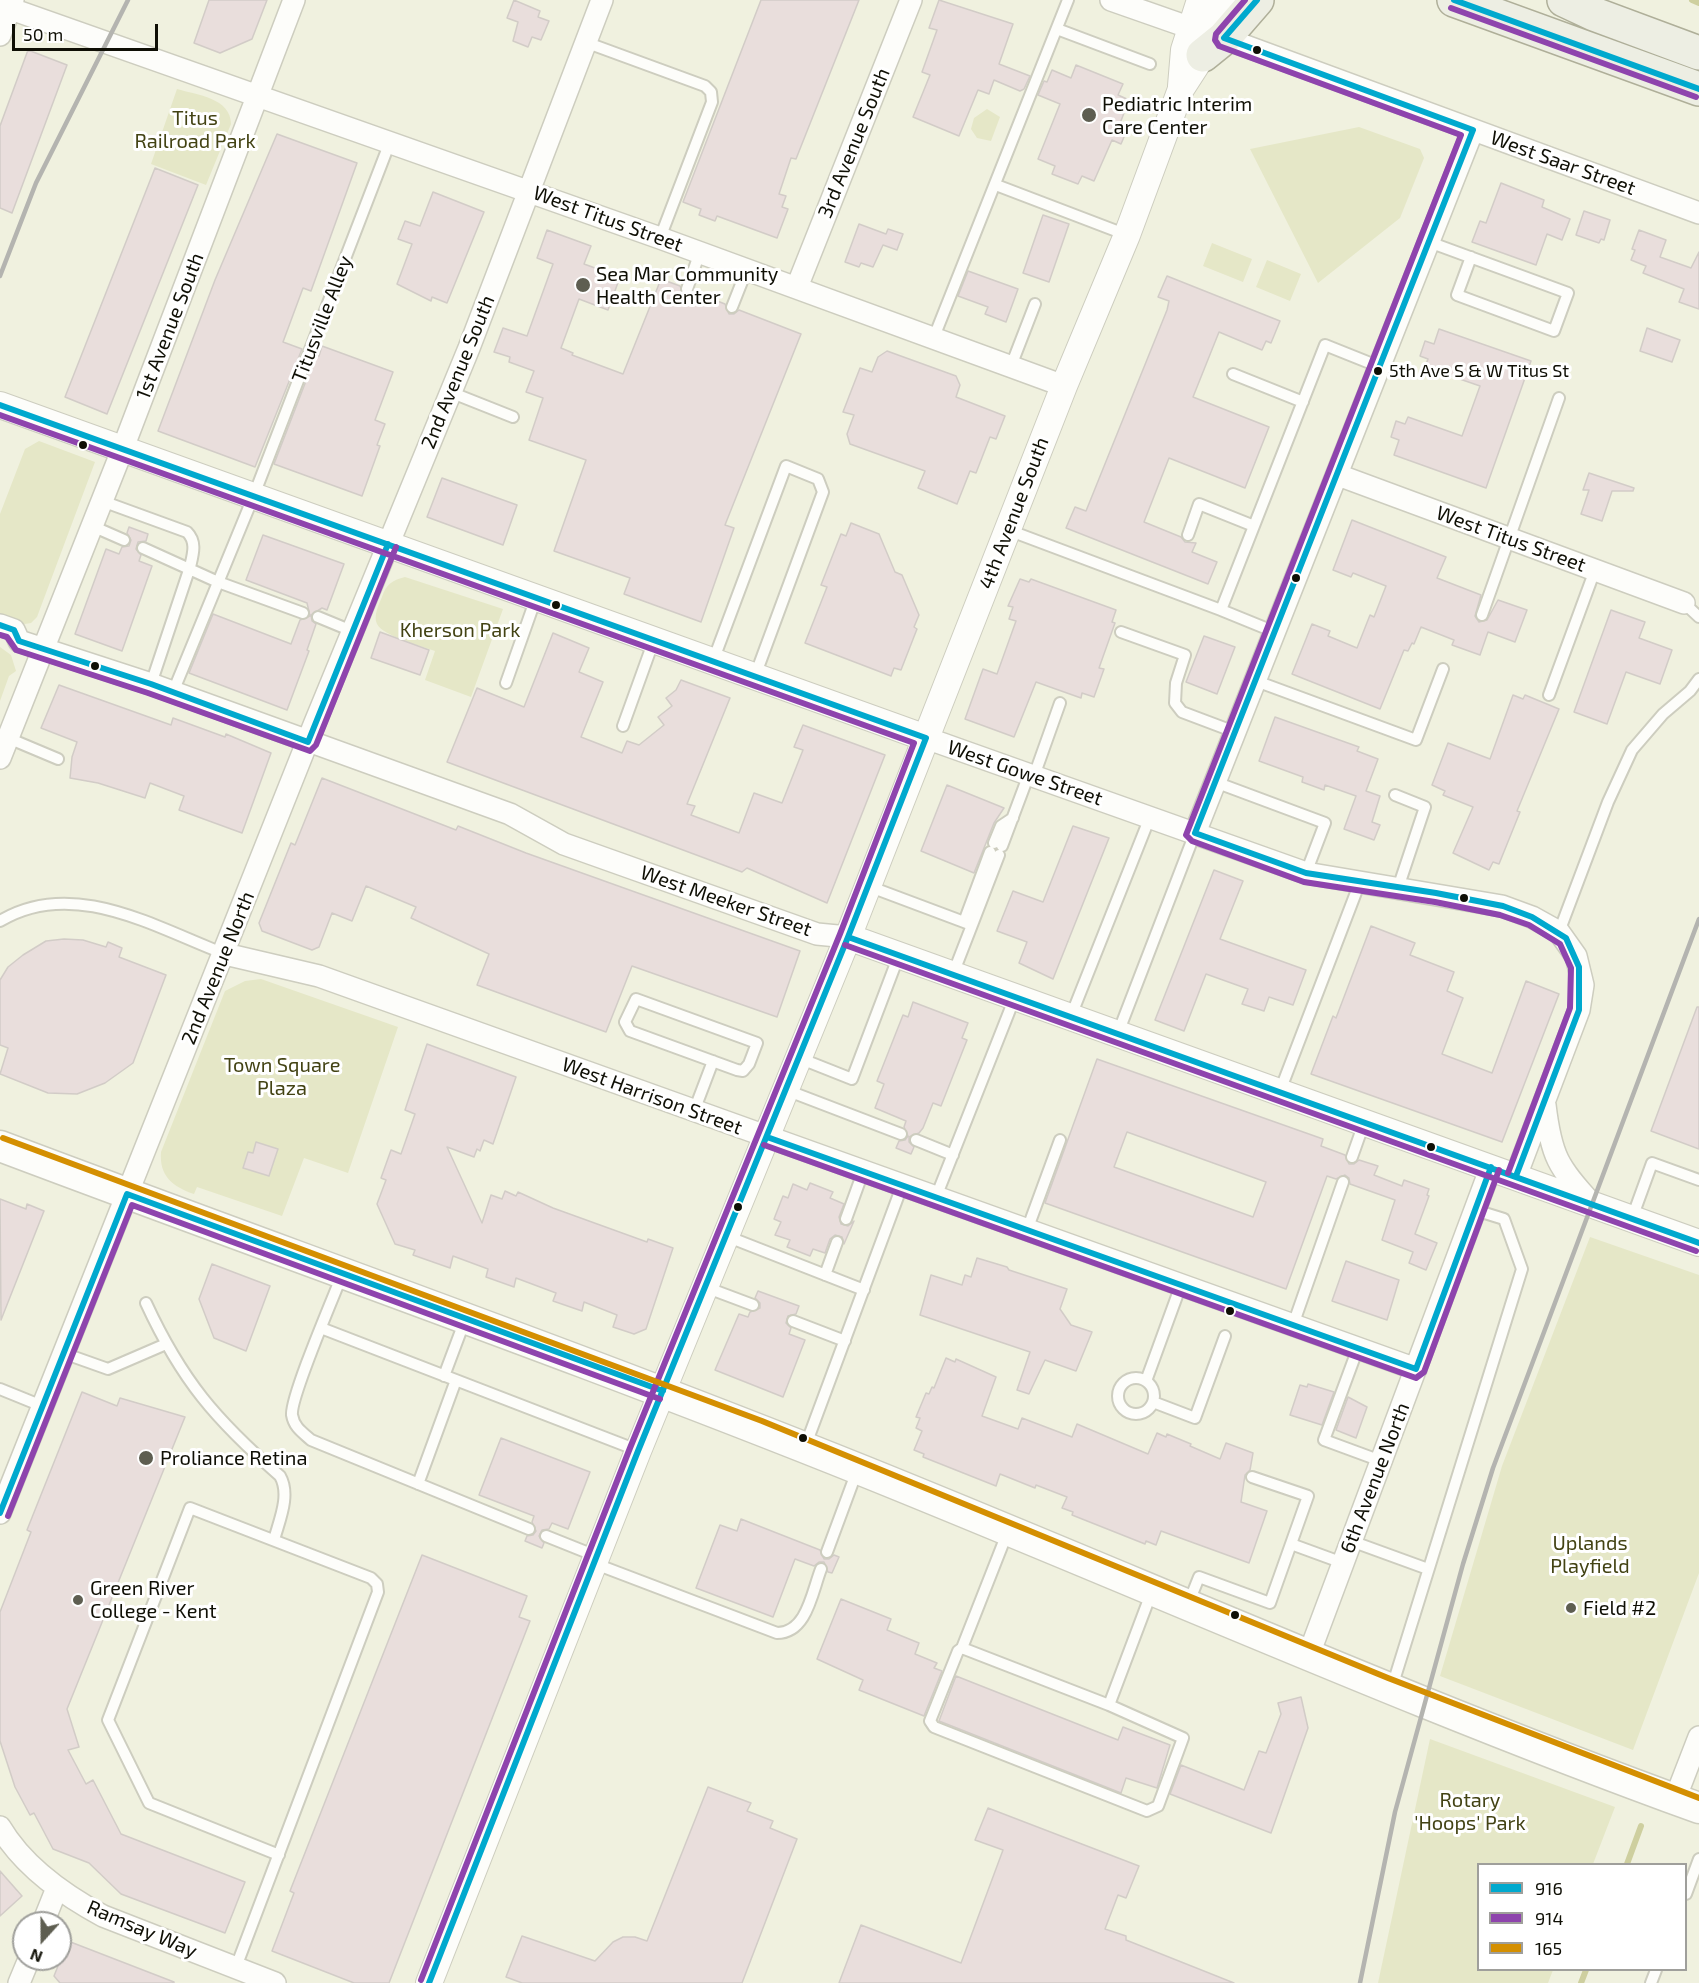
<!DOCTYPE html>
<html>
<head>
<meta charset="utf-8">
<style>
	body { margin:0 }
	#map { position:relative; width:1699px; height:1983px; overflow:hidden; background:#f0f1df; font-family:"Exo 2",sans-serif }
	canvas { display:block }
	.legend { position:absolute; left:1477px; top:1863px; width:210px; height:108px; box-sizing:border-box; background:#fff; border:2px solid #9f9f9b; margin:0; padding:8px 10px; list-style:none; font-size:18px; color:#0f0f05 }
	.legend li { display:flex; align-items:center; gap:12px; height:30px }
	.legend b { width:30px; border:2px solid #9f9f9b }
	.north { position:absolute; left:12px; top:1911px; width:60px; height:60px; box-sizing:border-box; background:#fff; border:2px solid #9f9f9b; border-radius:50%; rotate:201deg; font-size:16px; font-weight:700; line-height:24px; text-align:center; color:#0f0f05 }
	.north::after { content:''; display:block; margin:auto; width:21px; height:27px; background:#5e5e51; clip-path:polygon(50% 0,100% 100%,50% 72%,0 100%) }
	.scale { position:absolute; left:12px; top:24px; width:146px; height:27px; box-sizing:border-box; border:3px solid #0f0f05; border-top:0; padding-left:8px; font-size:18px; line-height:21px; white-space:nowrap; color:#0f0f05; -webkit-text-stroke:4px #fff; paint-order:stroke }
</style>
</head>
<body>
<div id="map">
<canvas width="1699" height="1983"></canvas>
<ul class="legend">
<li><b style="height:8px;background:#00a9ce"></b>916</li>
<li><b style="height:8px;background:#8e44ad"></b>914</li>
<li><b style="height:8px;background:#d48f01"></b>165</li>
</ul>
<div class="north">N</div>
<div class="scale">50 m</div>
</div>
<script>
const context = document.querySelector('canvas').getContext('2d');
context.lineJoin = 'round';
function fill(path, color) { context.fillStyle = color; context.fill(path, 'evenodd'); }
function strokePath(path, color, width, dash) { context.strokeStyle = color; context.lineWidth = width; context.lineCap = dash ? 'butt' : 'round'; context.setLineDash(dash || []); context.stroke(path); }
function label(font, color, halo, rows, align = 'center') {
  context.font = font + ' "Exo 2",sans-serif'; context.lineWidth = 6; context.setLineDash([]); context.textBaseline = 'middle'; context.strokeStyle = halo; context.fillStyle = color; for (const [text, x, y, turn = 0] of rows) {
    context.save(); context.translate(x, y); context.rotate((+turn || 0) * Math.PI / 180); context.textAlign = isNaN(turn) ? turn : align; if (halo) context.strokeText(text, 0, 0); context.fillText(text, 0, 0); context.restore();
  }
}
fill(new Path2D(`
	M177,89C197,95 231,98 231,124L206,185L151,164Z
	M987,109L1000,117L991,141L977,138L971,129L974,118Z
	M1359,127L1420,149L1424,158L1400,218L1318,283L1250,149Z
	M1212,243L1252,259L1243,282L1203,266Z
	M1267,260L1301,274L1290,301L1256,287Z
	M39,441L95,462L37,617L31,623L25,624L0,616V514L25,449Z
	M405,577L503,609L471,697L425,680L435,651C421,646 383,636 377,624C373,616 379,604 382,597C386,584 393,580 405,577Z
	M0,647L11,655L16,671L9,676L0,701Z
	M261,979L398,1027L348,1173L304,1158L282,1216L197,1187L194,1194C173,1187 159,1176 161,1152L225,991L245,981Z
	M1590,1237L1699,1275V1573L1633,1750L1440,1676L1502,1466Z
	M1430,1739L1615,1807L1593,1864H1478V1970H1553L1548,1983H1378Z`), '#e5e7c7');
strokePath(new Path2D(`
	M1692,0L1699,3
	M1627,1864L1641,1826
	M1581,1983L1586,1970`), '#cecf9f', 6);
const building = new Path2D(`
	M209,0H267L252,39L220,53L194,43Z
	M514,0L540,11L538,17L549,21L541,40L532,37L528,47L513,41L518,22L507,18Z
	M761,0H859L796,159L791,158L779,194L786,196L782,207L788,209L777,238L717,216L715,221L699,215L701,209L683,202Z
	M939,0L1013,24L999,64L1030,76L1024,89L1020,91L994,80L989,94L978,90L959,136L913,117L930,75L922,72L937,30L929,28Z
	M28,50L67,65L12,213L0,208V126Z
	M1076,65L1123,84L1118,95L1129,100L1119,126L1127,130L1121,144L1112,140L1094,181L1082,176L1078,184L1052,174L1055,166L1038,159L1060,104L1038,95L1044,81L1047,82L1052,70L1071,78Z
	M277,134L357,163L311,291L303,288L283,342L302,349L255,467L158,431L215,280Z
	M155,168L198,185L107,414L65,397Z
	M1501,183L1544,200L1542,207L1570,219L1562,240L1547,234L1536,265L1472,242L1480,221L1486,223Z
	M433,192L484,212L447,303L432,297L431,301L397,284L412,244L398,239L405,221L420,226Z
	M1584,211L1610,220L1604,240L1601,239L1599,243L1576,235Z
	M1043,215L1069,224L1049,282L1023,273Z
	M859,224L886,234L888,229L903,234L897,250L883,245L873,267L861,263L859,267L845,262Z
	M547,230L591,246L584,264L620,277L608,310L579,299L561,348L573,353L572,355L623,374L661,279L680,286L684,296H689L694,292L725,304L729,314H734L739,310L801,334L725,525L734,528L701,622L624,594L630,578L554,551L586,460L529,440L543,398L526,392L534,371L509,362L510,357L494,352L503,328L527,336L553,264L537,258Z
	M1639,230L1666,240L1660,257L1691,268L1699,252V309L1679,302L1684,289L1643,273L1646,266L1631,260L1635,250L1632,249Z
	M968,271L1018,289L1006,322L985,314L988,307L958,296Z
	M1167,276L1280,321L1271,343L1266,341L1262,350L1219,332L1193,397L1269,427L1245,488L1169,458L1144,522L1181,537L1185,542L1196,543L1192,552L1217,562L1208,584L1066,528L1075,507L1086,511L1167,310L1169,301L1158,297Z
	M1647,328L1680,340L1672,362L1640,351Z
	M1439,329L1531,361L1486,488L1394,455L1399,440L1391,437L1396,421L1405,424L1408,417L1462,436L1480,386L1425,367L1428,359L1420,356L1425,341L1434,344Z
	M322,346L393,372L375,420L385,424L377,445L380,446L362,496L274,464L316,355L319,356Z
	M887,351L956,376L960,385L956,397L1005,416L996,439L990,437L976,473L970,471L957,504L918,488L925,471L850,444L847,434L854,415L843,412L860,368L872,372L878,357Z
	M1589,473L1634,488L1633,491H1612L1602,521L1581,514L1589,490H1583Z
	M442,478L517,505L503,545L427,517Z
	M1352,520L1446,557L1437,578L1481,595L1475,616L1479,622L1487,620L1498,600L1527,610L1515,642L1488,632L1480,655L1452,645L1454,640L1421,627L1414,644L1412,643L1408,651L1404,650L1380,709L1292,674L1312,624L1330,631L1328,636L1357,648L1370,615L1374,617L1386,586L1353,573L1351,577L1333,570Z
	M851,523L879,534L895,572L902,575L919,615L914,627L917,629L901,670L894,668L891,676L805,643L827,587L821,585L841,534L846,536Z
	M129,527L148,534L146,541L138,542L136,549L141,555L139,561L152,566L122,651L75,634L106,549L119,554L122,547L129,546L131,540L127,533Z
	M263,535L344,564L327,610L322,608L311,615L312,621L316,624L307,650L309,651L287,710L189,673L213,614L291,644L300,620L310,616L307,603L246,580Z
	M1020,579L1029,582L1031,579L1116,610L1112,622L1115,623L1099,668L1104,669L1094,697L1082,693L1081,698L1036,682L1014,737L965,719L983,669L997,674L1016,621L1009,619L1013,607L1008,606Z
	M1611,610L1645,622L1639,638L1672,650L1660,684L1626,672L1607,724L1574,712Z
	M380,632L429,650L420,675L371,658Z
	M553,633L589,648L579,672L603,682L581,737L622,753L627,741L639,745L664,725L658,717L672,706L666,698L676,690L681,680L730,698L687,804L695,806L691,815L739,833L754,793L782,803L803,750L794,747L803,725L885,755L827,903L747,868L742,872L447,762L477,688L524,707Z
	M1204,636L1235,647L1217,694L1186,682Z
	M59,685L171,725L173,718L225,737L226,734L271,753L242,833L179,810L184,796L150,783L145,798L98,783L70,778L72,757L77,742L41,728Z
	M1513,695L1523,699L1525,695L1559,709L1517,811L1520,812L1499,864L1493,862L1489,870L1453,853L1473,807L1443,795L1445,791L1432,785L1448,743L1490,759Z
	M1275,717L1359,747L1357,751L1378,759L1366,791L1380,796L1372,822L1380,825L1374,840L1344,829L1356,796L1325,785L1324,790L1302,782L1303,777L1259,761Z
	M322,778L456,830L458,826L526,853L800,951L777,1017L632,966L606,1032L477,985L489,954L411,918L416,907L366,886L352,921L332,913L319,947L312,950L262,931L259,923L291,843L295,845Z
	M947,785L1004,808L994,823L974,873L921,851Z
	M1073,826L1109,838L1053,979L1019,963L1027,942L997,931L1013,891L1043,902Z
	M1214,870L1243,881L1220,939L1306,970L1293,1005L1269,997L1264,1011L1242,1004L1248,989L1206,974L1184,1031L1155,1020Z
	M1371,926L1415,943L1410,955L1454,972L1447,991L1463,998L1442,1054L1492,1073L1526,981L1559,994L1502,1142L1311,1074L1333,1016L1336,1018Z
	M64,939L83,940L106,947L108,942L122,948L119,957L166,975L133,1063L105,1083L77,1094L48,1093L0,1074L8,1048L0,1045V980L8,967L23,955L46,941Z
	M913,1002L968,1023L962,1038L967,1040L941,1106L933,1103L923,1128L919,1133L909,1137V1142L914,1147L911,1154L896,1148L899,1141L905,1140L908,1136L904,1127L906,1121L875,1108L884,1084L877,1081L903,1015L908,1017Z
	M1697,1007H1699V1149L1651,1131Z
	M427,1044L516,1077L493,1144L484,1140L480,1151L477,1149L474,1157L447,1147L482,1223L491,1195L502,1199L505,1191L516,1196L518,1192L553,1208L647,1242L648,1239L673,1248L646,1329L634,1334L613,1327L617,1315L584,1302L582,1311L553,1301L556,1293L516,1278L514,1287L486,1277L488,1269L453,1256L450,1268L413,1255L415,1250L395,1244L377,1204L386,1180L381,1178L391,1150L401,1154L415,1114L405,1110Z
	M1097,1059L1323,1139L1321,1146L1345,1155L1349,1164H1354L1359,1160L1378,1166L1374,1175L1402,1186L1404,1180L1429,1189L1427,1195L1429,1196L1415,1234L1437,1243L1426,1270L1409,1263L1413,1252L1382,1240L1395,1200L1350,1184L1349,1178L1345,1175L1336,1179L1327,1176L1286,1289L1045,1203ZM1127,1132L1266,1182L1253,1217L1114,1167Z
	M256,1142L278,1149L269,1176L243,1168L248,1152L253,1153Z
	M810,1183L833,1192L830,1198L844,1204L839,1217L841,1224L848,1226L854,1221L844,1244L842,1237L835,1235L830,1239L825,1253L813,1249L810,1256L787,1247L790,1240L775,1235L781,1222L774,1219L783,1196L788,1198L793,1184L807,1190Z
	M0,1199L26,1209L27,1204L44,1211L1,1320Z
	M977,1258L1007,1267L1009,1270L1067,1289L1060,1309L1071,1325L1092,1332L1076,1371L1045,1360L1029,1394L1017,1390L1030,1352L920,1315L931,1275L962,1285L965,1275L971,1277Z
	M1346,1261L1399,1280L1387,1320L1332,1301Z
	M212,1264L270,1286L246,1351L214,1338L199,1299Z
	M758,1291L799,1306L796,1314L788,1316L786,1323L791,1328L789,1334L805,1340L783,1397L715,1370L739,1314L748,1317L750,1312L760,1308V1303L755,1298Z
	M946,1358L955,1362L956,1359L996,1377L982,1416L1018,1429L1022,1418L1072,1437L1077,1424L1148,1454L1157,1433L1166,1437L1167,1434L1191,1444L1190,1446L1220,1459L1226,1443L1253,1453L1250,1470L1245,1475L1241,1502L1267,1511L1249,1563L1161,1531L1156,1545L1146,1541L1145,1544L1072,1515L1073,1512L1062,1508L1067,1497L1036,1485L1035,1488L1000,1474L996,1486L923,1457L924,1454L914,1450L922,1431L916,1428L920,1418L916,1417L926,1393L929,1394L932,1387L934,1388Z
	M1308,1384L1334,1392L1322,1425L1290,1415L1300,1385L1307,1387Z
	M82,1392L117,1406L120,1398L185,1417L67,1709L79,1747L68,1750L86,1784L93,1780L121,1834L245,1882L225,1933L121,1894L89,1863L53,1849L34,1813L30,1815L15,1787L0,1741V1612L31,1532L27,1530Z
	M1348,1397L1367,1407L1356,1438L1336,1430Z
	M501,1438L590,1472L568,1529L552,1523L549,1529L542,1530L539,1536L544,1543L542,1548L525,1541L527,1536L533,1535L536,1531L532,1522L534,1516L479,1495Z
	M741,1519L820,1550L824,1559H829L834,1555L839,1557L832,1573L828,1572L824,1562H819L814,1566L795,1559L773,1617L696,1588L720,1525L737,1531Z
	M422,1555L527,1596L519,1617L530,1621L389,1983H354L272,1951L294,1893L290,1891Z
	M841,1599L891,1619L887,1630L919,1643L915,1654L937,1663L934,1668L942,1671L924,1716L859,1690L863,1680L817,1659Z
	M956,1676L1118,1740L1123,1727L1170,1745L1157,1788L1126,1778L1121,1793L939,1721Z
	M1301,1697L1308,1728L1271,1833L1170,1794L1181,1765L1244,1790L1259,1751L1266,1753L1281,1714L1278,1703Z
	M708,1787L751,1803L747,1811L773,1821L770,1828L797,1839L742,1983H522L506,1977L522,1936L595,1961L613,1942L623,1937H635L647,1941Z
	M988,1808L1139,1866L1126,1898L1118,1895L1105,1929L1126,1936V1940L1234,1983H839L861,1925L961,1963L1003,1850L975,1840Z
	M0,1871L22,1896L0,1916Z
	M68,1941L174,1982V1983H60L54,1976Z`);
fill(building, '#e9dedc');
strokePath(building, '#d2ccc7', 1.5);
const service = new Path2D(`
	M1057,29L1150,64
	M585,42L705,86L711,92L712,102L660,238
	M996,185L1127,235
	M1429,242L1568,293L1554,331L1457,295L1471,257
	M687,289L700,252
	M732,307L747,269
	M934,337L1068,0
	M1011,366L1035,304
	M1233,374L1303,402
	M450,392L513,417
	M102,501L187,532C197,542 193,554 190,567L151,684
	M92,526L124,540
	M1008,530L1221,610
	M1188,535L1199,504L1254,526
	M143,548L218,582L303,613
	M1684,603L1699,617
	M1482,615L1559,398
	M318,617L352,631
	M1121,632L1185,655L1176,683L1175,703L1182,712L1235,732
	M1275,632L1221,610L1325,345L1380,367
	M713,661L786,466L818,479L823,492L755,676
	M1256,681L1416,740L1443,669
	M506,683L536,598
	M173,692L254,495L390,142
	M1549,695L1595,570
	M623,726L654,640
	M8,738L58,759
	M1034,776L1060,703
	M1215,782L1325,823L1306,873
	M1395,795L1425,807L1398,888
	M994,843L1001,826L1013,818
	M1002,846L1029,774
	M868,886L972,925L953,974
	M0,921C73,877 154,927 225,954
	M964,922L990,852
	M972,925L999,855
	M1559,932L1608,802L1632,750L1663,714L1690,691L1699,679
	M636,999L757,1043L749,1064L743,1071L737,1070L630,1031L625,1022Z
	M1071,1016L1150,817
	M1118,1033L1195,833
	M799,1058L852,1079L899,955
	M786,1090L901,1134
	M1280,1091L1360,882
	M694,1111L713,1061
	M916,1140L953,1155
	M1352,1157L1364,1123
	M936,1197L1015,997
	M1632,1218L1652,1163L1699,1180
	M846,1219L863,1172
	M1027,1230L1060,1140
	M726,1236L864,1290
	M342,1275C333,1298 290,1398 292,1415C294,1427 302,1432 311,1440L529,1529
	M825,1275L837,1242
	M705,1287L753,1305
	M146,1303C182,1381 216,1420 280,1476C291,1495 279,1521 274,1540
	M793,1321L845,1341
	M1293,1325L1343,1182
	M321,1328L637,1450
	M1358,1348L1324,1440L1381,1461
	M63,1353L108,1369L166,1344
	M444,1376L465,1320
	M1118 1396a18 18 0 1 1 36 0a18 18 0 1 1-36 0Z
	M1146,1381L1181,1285
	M0,1389L42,1406
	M1153,1402L1195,1418L1225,1336
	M805,1447L902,1186
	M418,1484L456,1380
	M1008,1531L962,1648L1109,1705L1152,1591
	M546,1536L596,1556
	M1351,1541L1428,1569
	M1291,1544L1343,1563
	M827,1552L857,1471
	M593,1563L777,1633C807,1633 812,1592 821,1569
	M1189,1602L1199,1577L1270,1603L1308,1496L1252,1477
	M962,1648L958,1651L930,1721L934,1727L1147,1811L1158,1806L1183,1738L1109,1705
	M1392,1687L1522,1269L1504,1219L1475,1210
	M1686,1894L1699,1859
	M236,1967L378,1592L377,1584L371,1578L190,1508L108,1720L149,1803L279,1855
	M1651,1983L1656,1970`);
const minor = new Path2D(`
	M1111,0L1191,28
	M0,5L660,238L1064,386
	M0,35L13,0
	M1224,38L1699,213
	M797,287L911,0
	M1338,475L1684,603
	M0,625L14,630L19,641L151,684L510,814L564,844L817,934L848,937
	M926,738L1306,873L1502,906L1532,917L1559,932L1576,956L1583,985L1579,1010L1516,1176
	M0,758L123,448L294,0
	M1195,833L1473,130
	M225,954L319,976L1416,1369
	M1545,1105C1551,1156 1558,1167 1592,1204
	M0,1513L314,725L469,348L602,0
	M1309,1654L1491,1167
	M1675,1799L1699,1737
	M0,1827C23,1866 64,1895 103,1916L275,1983
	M43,1923L57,1888
	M19,1983L29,1959`);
const tertiary = new Path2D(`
	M1181,86L1184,50L1200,0
	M0,405L926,738
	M848,937L1699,1243
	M429,1983L638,1451L848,937L1064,386L1127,235L1181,89L1203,55L1215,19L1228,0`);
const secondary = new Path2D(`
	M0,1146C289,1255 580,1357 866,1472C1144,1584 1417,1706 1699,1808`);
const primary = new Path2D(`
	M1454,0L1699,89
	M1564,0L1594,14L1699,53
	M1203,55L1224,38L1257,0`);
strokePath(service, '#cdcdbf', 14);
strokePath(minor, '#cdcdbf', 24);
strokePath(tertiary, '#cdcdbf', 28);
strokePath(secondary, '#cdcdbf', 33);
strokePath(primary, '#afaf99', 36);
strokePath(service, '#fdfdfa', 10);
strokePath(minor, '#fdfdfa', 21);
strokePath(tertiary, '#fdfdfa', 26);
strokePath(secondary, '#fdfdfa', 30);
strokePath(primary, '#edeee3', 33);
strokePath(new Path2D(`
	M0,276L36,183L128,0
	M1360,1983L1395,1812L1463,1564L1493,1468L1699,919`), '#b4b4b0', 4.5);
strokePath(new Path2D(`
	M1257,0L1224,38L1473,130L1195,833L1306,873L1436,893L1503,906L1532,917L1566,938L1579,967V1010L1516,1176
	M1454,0L1699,89
	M0,405L926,738L848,937L638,1451L429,1983
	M0,625L14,630L19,641L151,684L308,742L388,544
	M848,937L1699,1243
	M767,1137L1416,1369L1491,1167
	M0,1513L127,1194L663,1391`), '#00a9ce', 6);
strokePath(new Path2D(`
	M1245,0L1216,34L1215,40L1219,46L1461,135L1186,835L1192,841L1304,882L1435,902L1500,915L1529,925L1560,944L1571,968L1570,1008L1508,1173
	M1451,8L1696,97
	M0,415L914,743L840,934L630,1448L421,1980
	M0,635L7,637L16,650L148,693L310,751L316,745L396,547
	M845,945L1696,1251
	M764,1145L1416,1378L1424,1372L1499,1170
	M8,1516L132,1205L660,1399`), '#8e44ad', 6);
strokePath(new Path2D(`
	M3,1138L762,1421L1388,1678L1699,1798`), '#d48f01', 6);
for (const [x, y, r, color] of [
	[1257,50,5,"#0f0f05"],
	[1089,115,8,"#5e5e51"],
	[583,285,8,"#5e5e51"],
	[1378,371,5,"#0f0f05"],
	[83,445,5,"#0f0f05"],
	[1296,578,5,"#0f0f05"],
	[556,605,5,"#0f0f05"],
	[95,666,5,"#0f0f05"],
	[1464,898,5,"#0f0f05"],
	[1431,1147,5,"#0f0f05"],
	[738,1207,5,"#0f0f05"],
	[1230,1311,5,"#0f0f05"],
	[803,1438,5,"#0f0f05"],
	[146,1458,8,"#5e5e51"],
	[78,1600,6,"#5e5e51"],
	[1571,1608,6,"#5e5e51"],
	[1235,1615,5,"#0f0f05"]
]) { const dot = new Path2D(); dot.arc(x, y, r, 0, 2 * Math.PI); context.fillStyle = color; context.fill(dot); strokePath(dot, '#fff', 2); }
label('18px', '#0f0f05', '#fff', [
	["5th Ave S & W Titus St",1389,371]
], 'left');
label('20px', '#0f0f05', '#fff', [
	["Pediatric Interim",1102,104],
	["Care Center",1102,127],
	["Sea Mar Community",596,274],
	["Health Center",596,297],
	["Proliance Retina",160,1458],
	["Green River",90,1588],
	["College - Kent",90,1611],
	["Field #2",1583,1608]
], 'left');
label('20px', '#434314', '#fff', [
	["Titus",195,118],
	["Railroad Park",195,141],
	["Kherson Park",460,630],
	["Town Square",282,1065],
	["Plaza",282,1088],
	["Uplands",1590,1543],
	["Playfield",1590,1566],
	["Rotary",1470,1800],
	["'Hoops' Park",1470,1823]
]);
label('20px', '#0f0f05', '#fff', [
	["3rd Avenue South",854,143,-68],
	["West Saar Street",1563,163,20],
	["West Titus Street",608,219,20],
	["Titusville Alley",322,319,-69],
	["1st Avenue South",170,326,-69],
	["2nd Avenue South",458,372,-68],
	["4th Avenue South",1014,513,-69],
	["West Titus Street",1511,539,20],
	["West Gowe Street",1025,773,19],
	["West Meeker Street",726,901,19],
	["2nd Avenue North",218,968,-68],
	["West Harrison Street",652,1096,20],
	["6th Avenue North",1375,1478,-69],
	["Ramsay Way",142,1929,23]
]);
</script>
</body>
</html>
